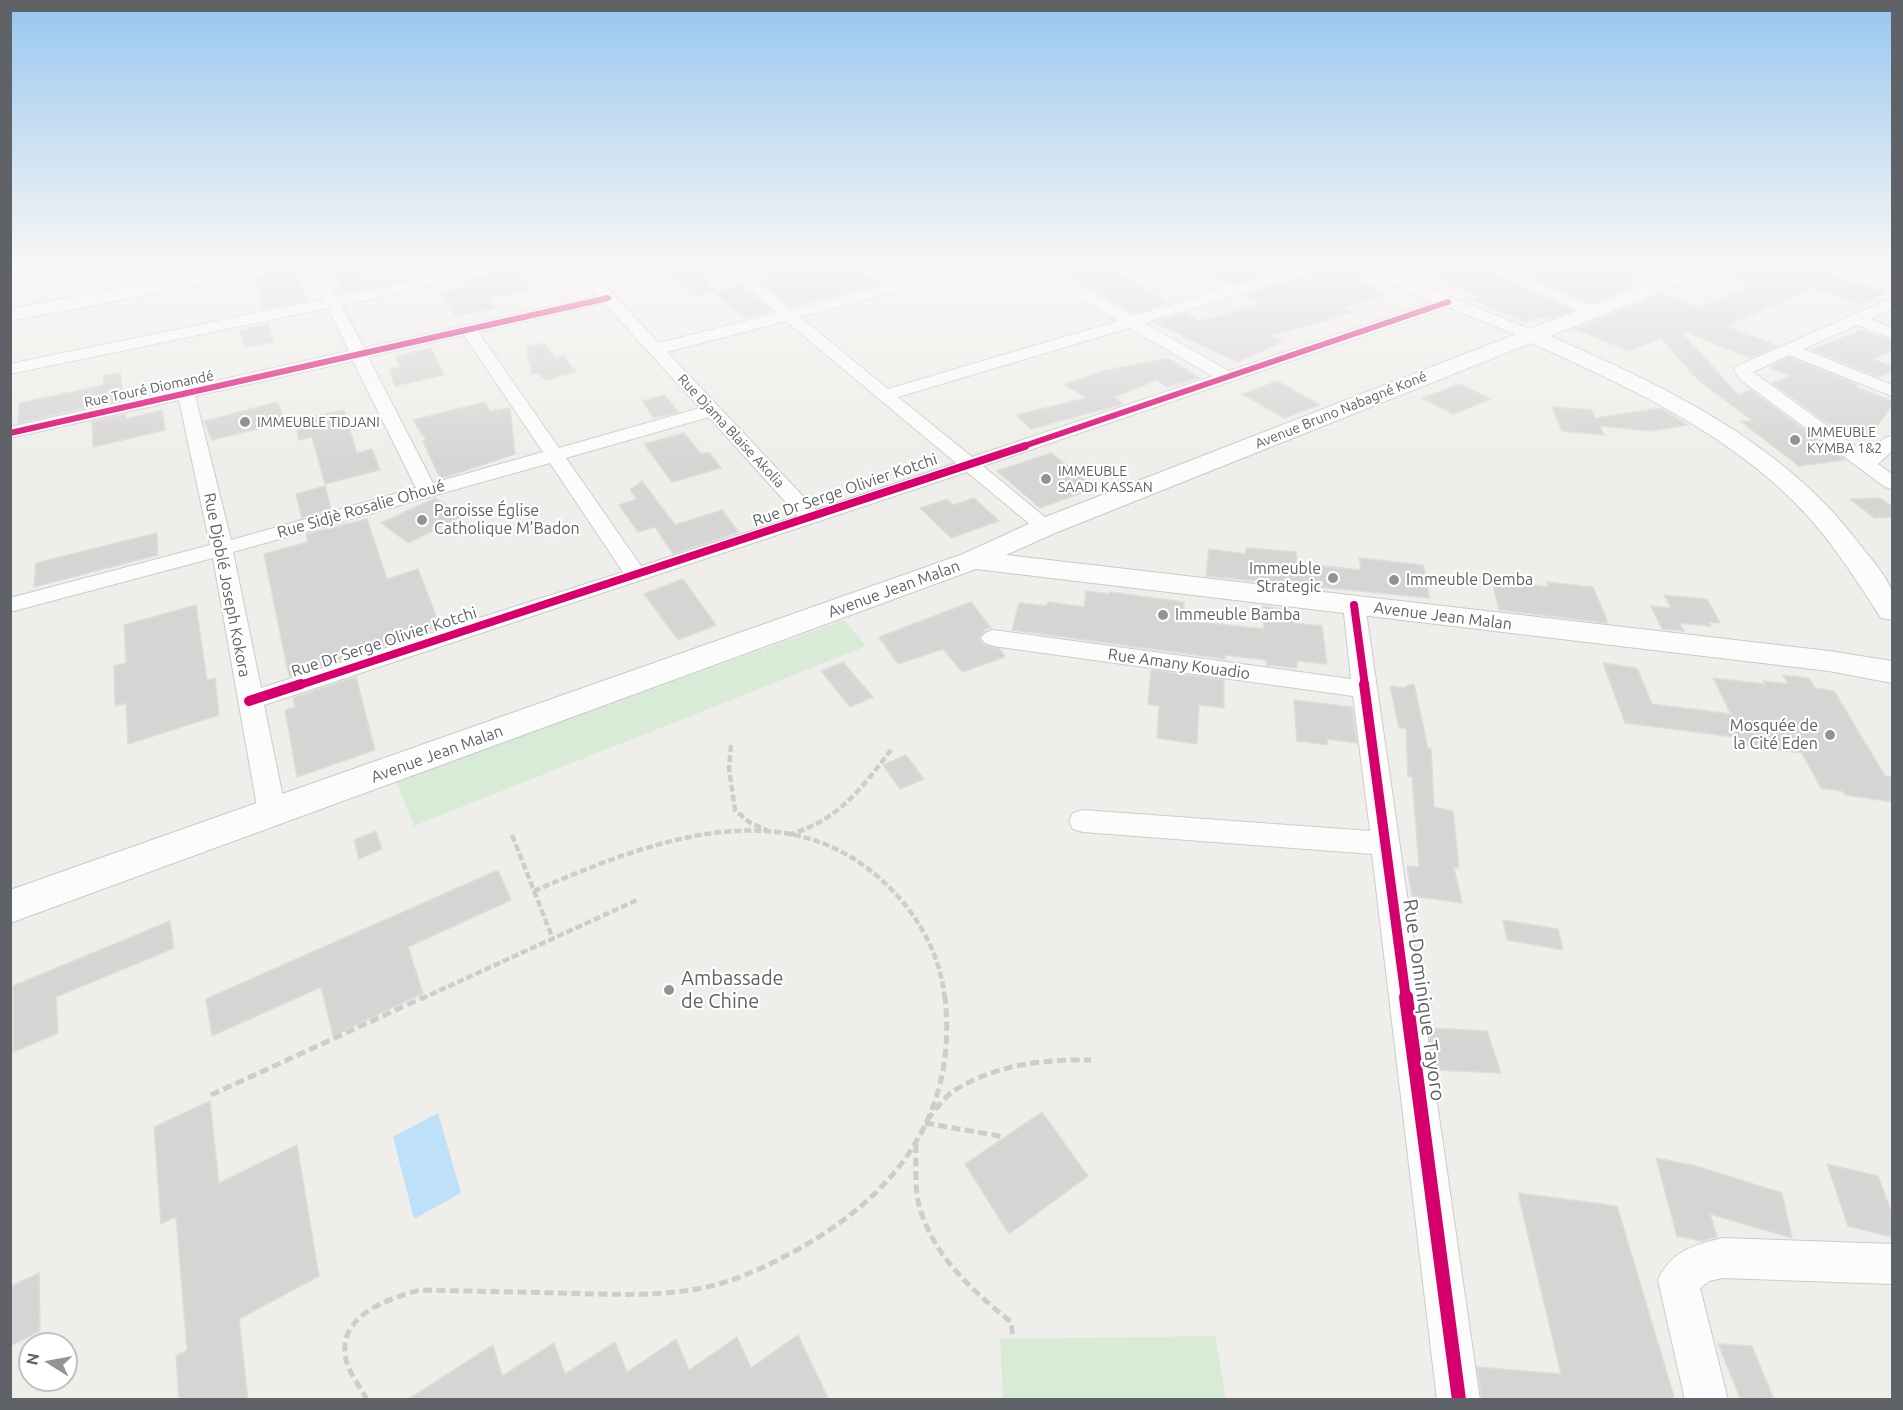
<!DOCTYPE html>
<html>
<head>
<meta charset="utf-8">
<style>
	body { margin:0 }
	#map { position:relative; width:1903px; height:1410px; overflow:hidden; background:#efeeea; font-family:Ubuntu,sans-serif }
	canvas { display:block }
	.frame { position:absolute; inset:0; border:12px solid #5f6368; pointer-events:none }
	.north { position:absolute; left:18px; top:1332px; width:60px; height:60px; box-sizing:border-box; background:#fff; border:2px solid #bfc1c3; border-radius:50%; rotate:281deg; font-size:16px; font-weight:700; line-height:24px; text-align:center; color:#5f6368 }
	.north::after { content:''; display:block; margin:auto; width:21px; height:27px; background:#919496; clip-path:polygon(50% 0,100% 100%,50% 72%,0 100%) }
</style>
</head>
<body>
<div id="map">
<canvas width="1903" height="1410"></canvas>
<div class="frame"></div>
<div class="north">N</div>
</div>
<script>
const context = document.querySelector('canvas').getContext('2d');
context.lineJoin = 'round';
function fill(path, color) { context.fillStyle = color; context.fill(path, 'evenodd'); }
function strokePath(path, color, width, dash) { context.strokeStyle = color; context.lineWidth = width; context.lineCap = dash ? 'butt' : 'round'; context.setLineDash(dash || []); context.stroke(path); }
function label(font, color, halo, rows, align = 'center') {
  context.font = font + ' Ubuntu,sans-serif'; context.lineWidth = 4.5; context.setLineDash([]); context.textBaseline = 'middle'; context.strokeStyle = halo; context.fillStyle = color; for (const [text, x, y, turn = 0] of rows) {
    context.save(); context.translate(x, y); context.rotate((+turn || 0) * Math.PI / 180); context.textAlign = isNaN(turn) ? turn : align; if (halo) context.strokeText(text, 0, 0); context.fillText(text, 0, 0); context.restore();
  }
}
fill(new Path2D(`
	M331,265H487L345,294Z`), '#e2e0da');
fill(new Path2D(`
	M844,620L866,646L414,826L396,781Z
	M1215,1336L1226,1399H1003L1000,1339Z`), '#d8ebd6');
fill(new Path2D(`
	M438,1113L461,1193L414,1219L393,1137Z`), '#bfe0f9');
const building = new Path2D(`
	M286,265H292L306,300L264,309L253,277L275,273Z
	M331,265H356L368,288L345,293Z
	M692,265L716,290L694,296L662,271Z
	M760,265H852L881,284L790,306L759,280L771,277Z
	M1051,265H1103L1169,303L1134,313Z
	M1201,265H1298L1233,285Z
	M1331,265H1347L1370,276L1358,280L1388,294L1345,308L1353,312L1272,336L1283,341L1237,362L1154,322L1185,313L1199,321L1263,304L1247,294L1328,270Z
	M1409,265H1470L1572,310L1549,319L1543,316L1525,322L1472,299L1480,297Z
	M1552,265H1658L1624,281L1636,285L1591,302L1528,277Z
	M1722,265H1801L1887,293L1859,304L1814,288L1726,326L1778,346L1749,358L1679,329L1738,395L1751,390L1845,460L1799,466L1740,421H1753L1697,379L1661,338L1630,351L1574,329L1661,294L1698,308L1755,285L1717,272Z
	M517,268L532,290L489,298L495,308L455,316L441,292L473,285L469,280Z
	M741,285L771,311L746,318L713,292Z
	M269,324L273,342L245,347L239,330Z
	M1862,330L1893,341V351L1873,359L1893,367V370L1878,377L1812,350Z
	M545,343L555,358L564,356L576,372L546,380L537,373L532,374L526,347Z
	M431,348L444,375L395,386L389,369L400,367L395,356Z
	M1789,357L1858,385L1855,387L1893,401V404L1870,436L1827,423L1772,383L1790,376L1769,367Z
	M1168,358L1199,378L1167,387L1157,380L1114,397L1123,404L1031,429L1016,415L1086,398L1064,384L1103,371Z
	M120,372L124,399L18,423L19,403L104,385L103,376Z
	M1277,381L1320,405L1284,418L1242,394Z
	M1460,384L1491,399L1453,414L1422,398Z
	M665,395L678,412L654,418L642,401Z
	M277,402L286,422L212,440L204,421Z
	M485,402L490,411L510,408L515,454L440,479L423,441L426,440L413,420Z
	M1552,407L1592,410L1595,418L1660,408L1688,425L1650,431L1600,426L1604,435L1562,431Z
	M162,410L165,430L93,447L92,422L125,414L126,419Z
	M344,410L357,453L372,449L380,470L325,484L312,437L299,440L295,420Z
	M684,433L701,454L709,452L721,468L672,482L644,444Z
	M1051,453L1096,488L1040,508L997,471Z
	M642,481L675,525L722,510L739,532L673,554L655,527L638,532L619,505L637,499L630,490Z
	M325,486L331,509L302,518L296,494Z
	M435,498L463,516L408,543L381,523Z
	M974,498L999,521L951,538L920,508L947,499L953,505Z
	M1880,498L1893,507V517L1874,518L1850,499Z
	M367,519L387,579L418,569L440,626L289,677L264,554L308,542L306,534Z
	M157,533L158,555L34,587L36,563Z
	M1246,548L1296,552L1297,563L1361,570L1359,558L1423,565L1430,598L1206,576L1209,549L1246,554Z
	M683,579L716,625L678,640L644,594Z
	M1492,580L1549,587L1547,582L1593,587L1608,623L1499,610Z
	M1086,591L1109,594L1110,592L1184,602V620L1264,629L1263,606L1293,611V623L1322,626L1327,664L1297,661V668L1267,665L1266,660L1225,655V659L1012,630L1019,603L1047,606L1048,602L1084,607Z
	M1664,595L1707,599L1720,623L1709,622L1711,626L1679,623L1684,631L1662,629L1651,606L1671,608Z
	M971,602L991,628L986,629L979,639L984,645L1000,649L1005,657L962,672L943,649L898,664L879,637Z
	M196,605L207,680L215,678L219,715L128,744L126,703L115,706L114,666L126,663L124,625Z
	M843,662L873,697L850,707L821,671Z
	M1603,663L1637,668L1652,704L1731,714L1713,678L1765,684L1763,681L1788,684L1783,675L1809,678L1815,688L1834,691L1885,776L1893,777V802L1845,795L1842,791L1821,788L1802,753L1746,746L1742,738L1625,723Z
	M1151,670L1224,680V708L1199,705L1197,744L1157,738L1159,706L1148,704Z
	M356,677L375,750L297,777L285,710L295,707L293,698Z
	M1414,684L1428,748H1431L1434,807L1453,811L1459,868L1454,867L1462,903L1412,896L1407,866L1419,867L1412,777L1408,776L1406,729L1399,728L1390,686L1406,688V686Z
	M1294,700L1352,707L1357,743L1327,739L1328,745L1297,741Z
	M906,755L924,779L900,789L883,765Z
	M376,831L382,849L359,859L354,840Z
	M498,870L511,900L408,947L423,993L333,1036L321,987L212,1036L206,999Z
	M1503,920L1558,929L1563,950L1507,940Z
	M170,921L174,948L56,997L58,1033L13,1052V986Z
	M1428,1028L1487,1031L1501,1073L1434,1070Z
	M210,1101L219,1183L297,1145L319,1276L239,1319L248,1400H179L176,1356L187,1350L176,1217L161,1224L154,1127Z
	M1042,1112L1088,1176L1009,1234L965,1164Z
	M1656,1158L1696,1166L1782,1193L1792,1238L1710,1214L1717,1237L1702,1241L1677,1236Z
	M1827,1164L1878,1176L1893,1216V1237L1848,1226Z
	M1518,1193L1617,1206L1675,1400H1482L1477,1367L1561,1374Z
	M39,1273L40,1331L10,1346V1287Z
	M798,1335L829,1400H407L493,1345L502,1376L554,1343L565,1374L615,1342L627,1372L676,1339L689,1370L737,1337L751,1368Z
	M1718,1344L1752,1346L1774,1400H1741Z`);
fill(building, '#d6d5d3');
strokePath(building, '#deddd9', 1.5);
const lane = new Path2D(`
	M108,271L115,273L126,294L125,296L118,294L107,273Z`);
const street = new Path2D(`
	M307,265H321L337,297L491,265H519L512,269L342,305L364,348L597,296L570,265H585L659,343L777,313L721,265H737L791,310L899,282L876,265H893L913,278L965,265H989L987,268L800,317L888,389L1118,321L1025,265H1043L1133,316L1218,291L1171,265H1189L1233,287L1306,265H1329L1327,268L1144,323L1229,371L1434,302L1349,265H1369L1537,332L1539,335L1537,338H1525L1448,307L983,466L1052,523L1056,527L1052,531H1038L967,472L264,705L286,812L282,820L272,823L262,820L258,812L213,558L10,612V598L210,545L179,400L10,438V427L349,351L328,308L10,374V364L324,299ZM604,303L700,408L559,448L478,332ZM786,321L956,463L816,510L667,352ZM1129,328L1213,376L972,457L898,397ZM464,335L543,452L433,483L368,357ZM353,361L416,488L231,540L195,396ZM709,417L798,516L641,566L566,458ZM550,463L623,572L261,688L233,552Z
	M1472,265H1492L1509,272L1529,265H1550L1522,277L1599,308L1601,311L1599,314H1587Z
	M1892,298V309L1870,319L1892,328V338L1857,325L1803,349L1892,385V396L1789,355L1753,372L1866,454L1885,438L1892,436V451L1878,464L1892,474V489L1885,487L1741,380L1734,370L1737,366Z
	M1354,598L1362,600L1365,605L1480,1400H1437L1372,854L1083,832L1073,829L1069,821L1073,813L1083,810L1370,831L1353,696L993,646L985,643L981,638L985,633L993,630L1351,679L1343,605L1346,600Z
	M1723,1238L1892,1244V1284L1723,1278L1709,1281L1700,1288L1728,1400H1685L1658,1280C1670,1252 1695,1244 1723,1238Z`);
const secondary = new Path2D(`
	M245,265H284L275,271L10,321V309Z
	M1694,265H1720L1718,269L1550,336C1663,386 1780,440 1857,541C1868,556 1884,572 1891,589C1895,597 1892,611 1892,620L1881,618C1857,581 1833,543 1803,511C1730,433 1627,386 1531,343L1055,533L1006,555L1829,651L1892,661V683L1829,671L976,569L10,923V890L963,554L1035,521Z`);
strokePath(lane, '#cbcccc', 2);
strokePath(street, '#cbcccc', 2);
strokePath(secondary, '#cacacb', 2);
strokePath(new Path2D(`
	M731,745L729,768L735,810L749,822L768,831
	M512,835L553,939
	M788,835C839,820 860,790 891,750
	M534,891C646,843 787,785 889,887C920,918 940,955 945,999
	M421,999L637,900`), '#cacfcc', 4.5, [7, 3]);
strokePath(new Path2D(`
	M211,1095L424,997
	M927,1120C935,1111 943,1099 952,1092C993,1065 1044,1059 1091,1060
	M925,1123L1005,1137
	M916,1144C916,1161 915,1178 917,1195C926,1249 970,1289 1011,1322L1013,1339
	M367,1400C361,1388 351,1376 347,1363C333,1317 387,1299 420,1290C467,1291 514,1292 561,1293C606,1294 652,1297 697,1289C732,1283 761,1269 793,1252C894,1197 958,1117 945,997`), '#cacfcc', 5, [9, 4.5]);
fill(lane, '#fdfcfc');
fill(street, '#fdfcfc');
fill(secondary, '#fdfcfc');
strokePath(new Path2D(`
	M10,433L608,298
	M1021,447L1448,302`), '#d6006c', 6);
strokePath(new Path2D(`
	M1354,605L1365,686
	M297,686L1025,446`), '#d6006c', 8);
strokePath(new Path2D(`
	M1364,684L1406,999
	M249,701L301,684`), '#d6006c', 10);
strokePath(new Path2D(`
	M1406,997L1459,1400`), '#d6006c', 14);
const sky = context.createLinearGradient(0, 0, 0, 462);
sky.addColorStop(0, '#97c6ef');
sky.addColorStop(0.57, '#f8f7f6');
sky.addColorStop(1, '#f8f7f600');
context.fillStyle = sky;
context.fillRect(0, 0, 1903, 462);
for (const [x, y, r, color] of [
	[245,422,6,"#919496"],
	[1795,440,6,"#919496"],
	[1046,479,6,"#919496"],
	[422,520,6,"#919496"],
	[1333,578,6,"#919496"],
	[1394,580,6,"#919496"],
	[1163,615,6,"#919496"],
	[1830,735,6,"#919496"],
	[669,990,6,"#919496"]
]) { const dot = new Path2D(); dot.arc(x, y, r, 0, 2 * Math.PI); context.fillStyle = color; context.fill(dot); strokePath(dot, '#fff', 2); }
label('14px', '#5f6368', '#fff', [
	["Rue Touré Diomandé",149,389,-12],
	["Avenue Bruno Nabagné Koné",1341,410,-22],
	["Rue Djama Blaise Akolia",731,431,47]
]);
label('14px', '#5f6368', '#fff', [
	["IMMEUBLE TIDJANI",257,422],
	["IMMEUBLE",1807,432],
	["KYMBA 1&2",1807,448],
	["IMMEUBLE",1058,471],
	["SAADI KASSAN",1058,487]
], 'left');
label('16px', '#5f6368', '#fff', [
	["Rue Dr Serge Olivier Kotchi",845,490,-19],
	["Rue Sidjè Rosalie Ohoué",361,509,-16],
	["Rue Djoblé Joseph Kokora",227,585,79],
	["Avenue Jean Malan",894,589,-20],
	["Avenue Jean Malan",1443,616,7],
	["Rue Dr Serge Olivier Kotchi",384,642,-18],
	["Rue Amany Kouadio",1179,664,8],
	["Avenue Jean Malan",437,754,-20]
]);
label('16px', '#5f6368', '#fff', [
	["Paroisse Église",434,511],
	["Catholique M’Badon",434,529],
	["Immeuble",1321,569,"right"],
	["Strategic",1321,587,"right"],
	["Immeuble Demba",1406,580],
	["Immeuble Bamba",1175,615],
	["Mosquée de",1818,726,"right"],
	["la Cité Eden",1818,744,"right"]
], 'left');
label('20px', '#5f6368', '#fff', [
	["Ambassade",681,978],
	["de Chine",681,1001]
], 'left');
label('20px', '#5f6368', '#fff', [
	["Rue Dominique Tayoro",1424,1000,82]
]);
</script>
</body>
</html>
